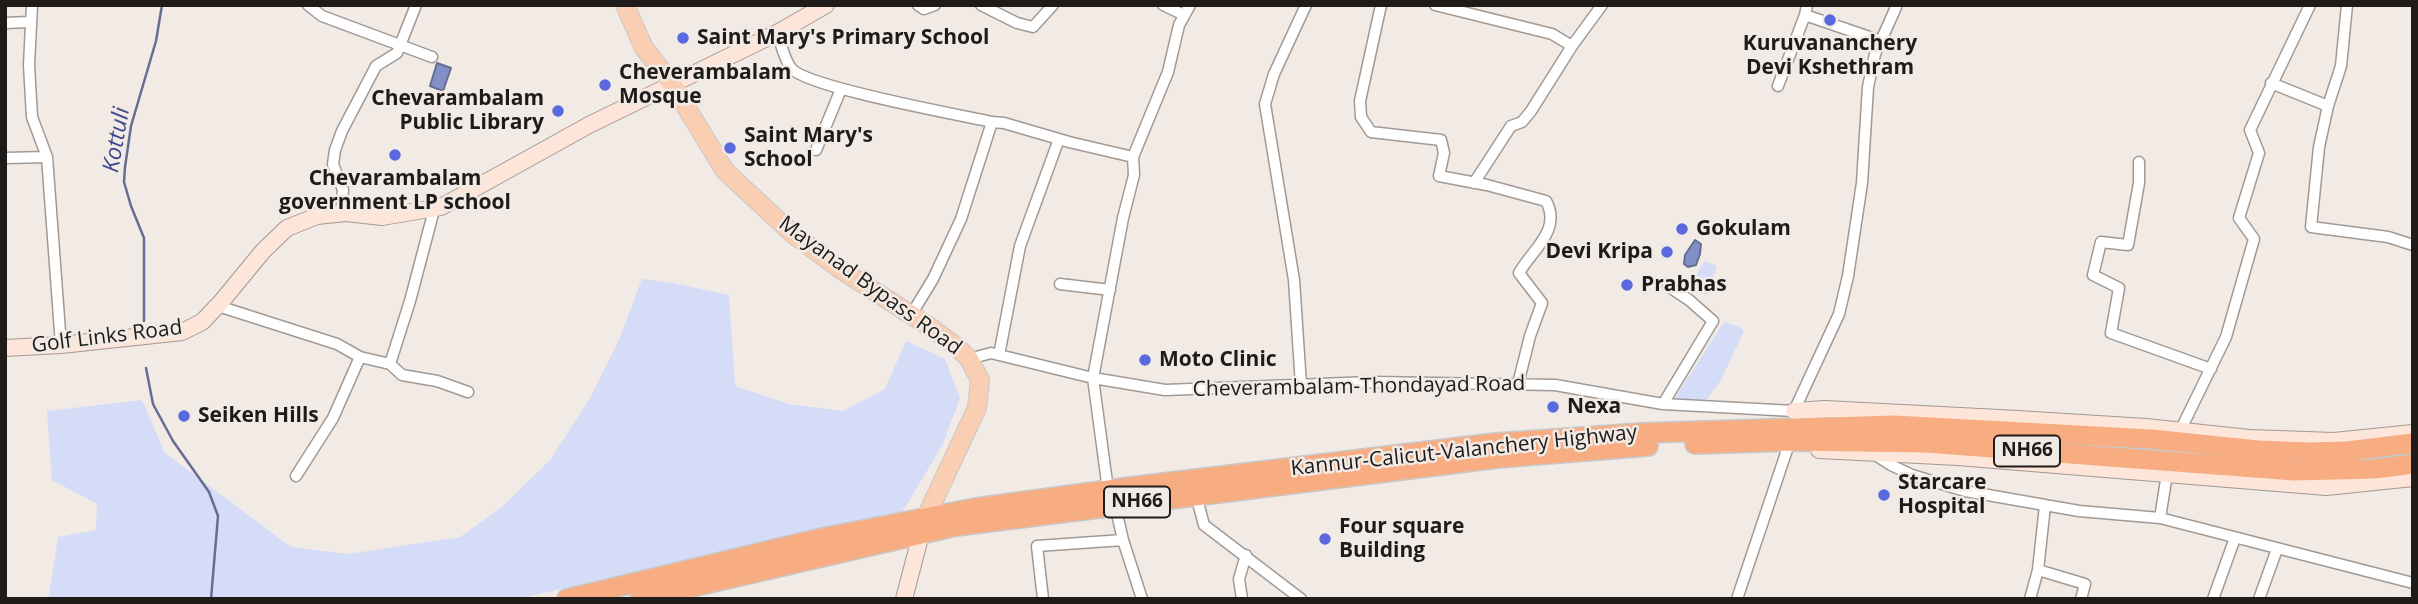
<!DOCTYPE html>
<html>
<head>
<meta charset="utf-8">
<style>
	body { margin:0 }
	#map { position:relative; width:2418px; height:604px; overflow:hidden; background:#f2eae5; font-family:"Open Sans",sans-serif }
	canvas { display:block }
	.frame { position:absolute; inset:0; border:7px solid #1e1b19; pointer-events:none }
</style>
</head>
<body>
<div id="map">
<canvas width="2418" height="604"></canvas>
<div class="frame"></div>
</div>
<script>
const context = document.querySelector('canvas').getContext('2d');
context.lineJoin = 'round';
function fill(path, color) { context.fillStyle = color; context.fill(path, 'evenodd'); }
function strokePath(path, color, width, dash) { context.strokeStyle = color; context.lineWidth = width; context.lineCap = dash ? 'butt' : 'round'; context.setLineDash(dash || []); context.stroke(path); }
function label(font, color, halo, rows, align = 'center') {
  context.font = font + ' "Open Sans",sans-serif'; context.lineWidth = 5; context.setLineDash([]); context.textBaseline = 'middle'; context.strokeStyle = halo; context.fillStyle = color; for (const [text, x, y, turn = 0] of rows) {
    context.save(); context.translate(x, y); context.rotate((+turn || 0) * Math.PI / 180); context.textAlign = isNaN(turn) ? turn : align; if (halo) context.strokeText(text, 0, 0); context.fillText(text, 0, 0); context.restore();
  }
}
fill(new Path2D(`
	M1704,261L1717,266L1707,295L1689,289Z
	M642,279L673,283L729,295L735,386L789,404L843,411L885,389L906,341L945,359L960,398L943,444L903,511L518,599H44L49,595L58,537L96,530L97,504L52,480L47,411L142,400L165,453L291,547L348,554L460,537L503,506L550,460L589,400L619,340Z
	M1724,322L1740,327L1744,331L1721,380L1704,403L1675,398Z`), '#d5dcf8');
const water = new Path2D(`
	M437,63L451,68L443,91L430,86Z
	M1695,240L1701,244L1700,254L1696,265L1688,267L1684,264L1685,255Z`);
fill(water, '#8390c8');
strokePath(water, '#656d94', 2);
strokePath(new Path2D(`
	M144,321V238L131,206L124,182L125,167L131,126L156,41L162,5
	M146,368L153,404L173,441L209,492L218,516L211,599`), '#656d94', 2.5);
const street = new Path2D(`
	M32,5L29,65L32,117L47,157L61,345
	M308,5L322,16L432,57
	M918,5L924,9L935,5
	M981,5L1017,23L1033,27L1053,5
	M1163,5L1184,15
	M1381,5L1360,101L1361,117L1371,132L1441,140L1444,153L1439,176L1487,185L1546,201C1562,230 1532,250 1519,273L1542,303L1530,336L1518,384
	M1435,5L1552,34L1572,46L1531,111L1522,122L1511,126L1474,183
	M1807,5L1805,15L1881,41
	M5,23L29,22
	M777,33C781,43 784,59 791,68C805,87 960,115 992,122L1004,123L1069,142L1133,157
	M1572,46L1602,5
	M2271,83L2328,106L2319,147L2311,227L2388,237L2413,245
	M1778,86L1805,15
	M2328,106L2341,66L2347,5
	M816,150L841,89
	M5,158L47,157
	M2139,162V183L2128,245L2101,242L2093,275L2119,288L2111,333L2211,369
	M341,213L343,190L333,164L335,150L342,131L376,66L397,53L416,5
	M1060,284L1110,290
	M218,306L337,344L360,357L390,364L402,375L437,381L468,392
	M911,315L933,279L961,219L992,122
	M999,355L1020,246L1059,139
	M969,359L991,353L1093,378L1165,390L1372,382L1555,385L1663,404L1794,411L1839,314L1848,276L1862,183L1868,87L1875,54L1897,5
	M390,364L410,301L434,210
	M1301,385L1294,280L1265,104L1274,74L1306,5
	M1663,404L1713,321L1689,300L1668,286
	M2180,431L2226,337L2254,239L2239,218L2259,153L2250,130L2310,5
	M1874,454L1891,465L1912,475L1965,491L2079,511L2160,518L2413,583
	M296,476L333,418L360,357
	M1108,490L1093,378L1123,218L1134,175L1133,157L1168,72L1179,25L1190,5
	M1196,495L1204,525L1301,599
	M1115,505L1123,540L1142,599
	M2160,518L2167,474
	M2038,570L2085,584L2081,599
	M1043,599L1037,546L1123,540
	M1242,599L1239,579L1246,555
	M1737,599L1790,441
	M2030,599L2038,570L2045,506
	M2213,599L2235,538
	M2259,599L2277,549`);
const secondary = new Path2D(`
	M5,348L61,345L182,332L202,322L222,301L263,251L287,228L317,216L346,213L382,217L441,207L589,125L777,33L826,5
	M1794,411L1825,409L2018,419L2146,427L2249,438L2334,441L2413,433
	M1819,450L1958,457L2326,487L2413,478
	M904,599L921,534`);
const primary = new Path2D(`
	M625,5L644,48L672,84L725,171L794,235L840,269L930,327L957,347L969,359L980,380L977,408L926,517`);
const highway = new Path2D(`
	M1695,444L1790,441L1926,443L2294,471L2375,469L2413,464
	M567,599L822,538L976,508L1131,487L1496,443L1642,433L1894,425L2151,439L2258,450L2307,452L2347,451L2413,443
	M640,599L956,526L1497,458L1648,446`);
strokePath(street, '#a19994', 13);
strokePath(secondary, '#a19994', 18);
strokePath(primary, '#c9c8c8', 20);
strokePath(highway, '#c9c8c8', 22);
strokePath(street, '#fff', 10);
strokePath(secondary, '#fde6d9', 16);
strokePath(primary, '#faceb3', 18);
strokePath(highway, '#f7ad81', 19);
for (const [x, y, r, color] of [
	[1830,20,7,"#5a69e0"],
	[683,38,7,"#5a69e0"],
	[605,85,7,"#5a69e0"],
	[558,111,7,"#5a69e0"],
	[730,148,7,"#5a69e0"],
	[395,155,7,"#5a69e0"],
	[1682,229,7,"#5a69e0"],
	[1667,252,7,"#5a69e0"],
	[1627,285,7,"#5a69e0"],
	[1145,360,7,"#5a69e0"],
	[1553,407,7,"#5a69e0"],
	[184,416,7,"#5a69e0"],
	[1884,495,7,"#5a69e0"],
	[1325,539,7,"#5a69e0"]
]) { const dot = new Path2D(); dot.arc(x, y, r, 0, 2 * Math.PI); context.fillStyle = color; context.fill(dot); strokePath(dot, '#f2eae5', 2.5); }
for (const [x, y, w] of [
	[2027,451,66],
	[1137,502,66]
]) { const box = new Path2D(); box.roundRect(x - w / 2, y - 15.5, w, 31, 5); context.fillStyle = '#f2eae5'; context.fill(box); strokePath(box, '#1e1b19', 2); }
label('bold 19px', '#1e1b19', null, [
	["NH66",2027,451],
	["NH66",1137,502]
]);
label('bold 21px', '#1e1b19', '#f2eae5', [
	["Saint Mary's Primary School",697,38],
	["Kuruvananchery",1830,44,"center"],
	["Devi Kshethram",1830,68,"center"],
	["Cheverambalam",619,73],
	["Mosque",619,97],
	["Chevarambalam",544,99,"right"],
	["Public Library",544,123,"right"],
	["Saint Mary's",744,136],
	["School",744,160],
	["Chevarambalam",395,179,"center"],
	["government LP school",395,203,"center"],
	["Gokulam",1696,229],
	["Devi Kripa",1653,252,"right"],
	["Prabhas",1641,285],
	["Moto Clinic",1159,360],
	["Nexa",1567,407],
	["Seiken Hills",198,416],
	["Starcare",1898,483],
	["Hospital",1898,507],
	["Four square",1339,527],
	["Building",1339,551]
], 'left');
label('21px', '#1e1b19', '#f2eae5', [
	["Mayanad Bypass Road",870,286,36],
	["Golf Links Road",107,337,-7],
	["Cheverambalam-Thondayad Road",1359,387,-1],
	["Kannur-Calicut-Valanchery Highway",1464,451,-6]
]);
label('italic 23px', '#3e498f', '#f2eae5', [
	["Kottuli",117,140,-80]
]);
</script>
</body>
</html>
